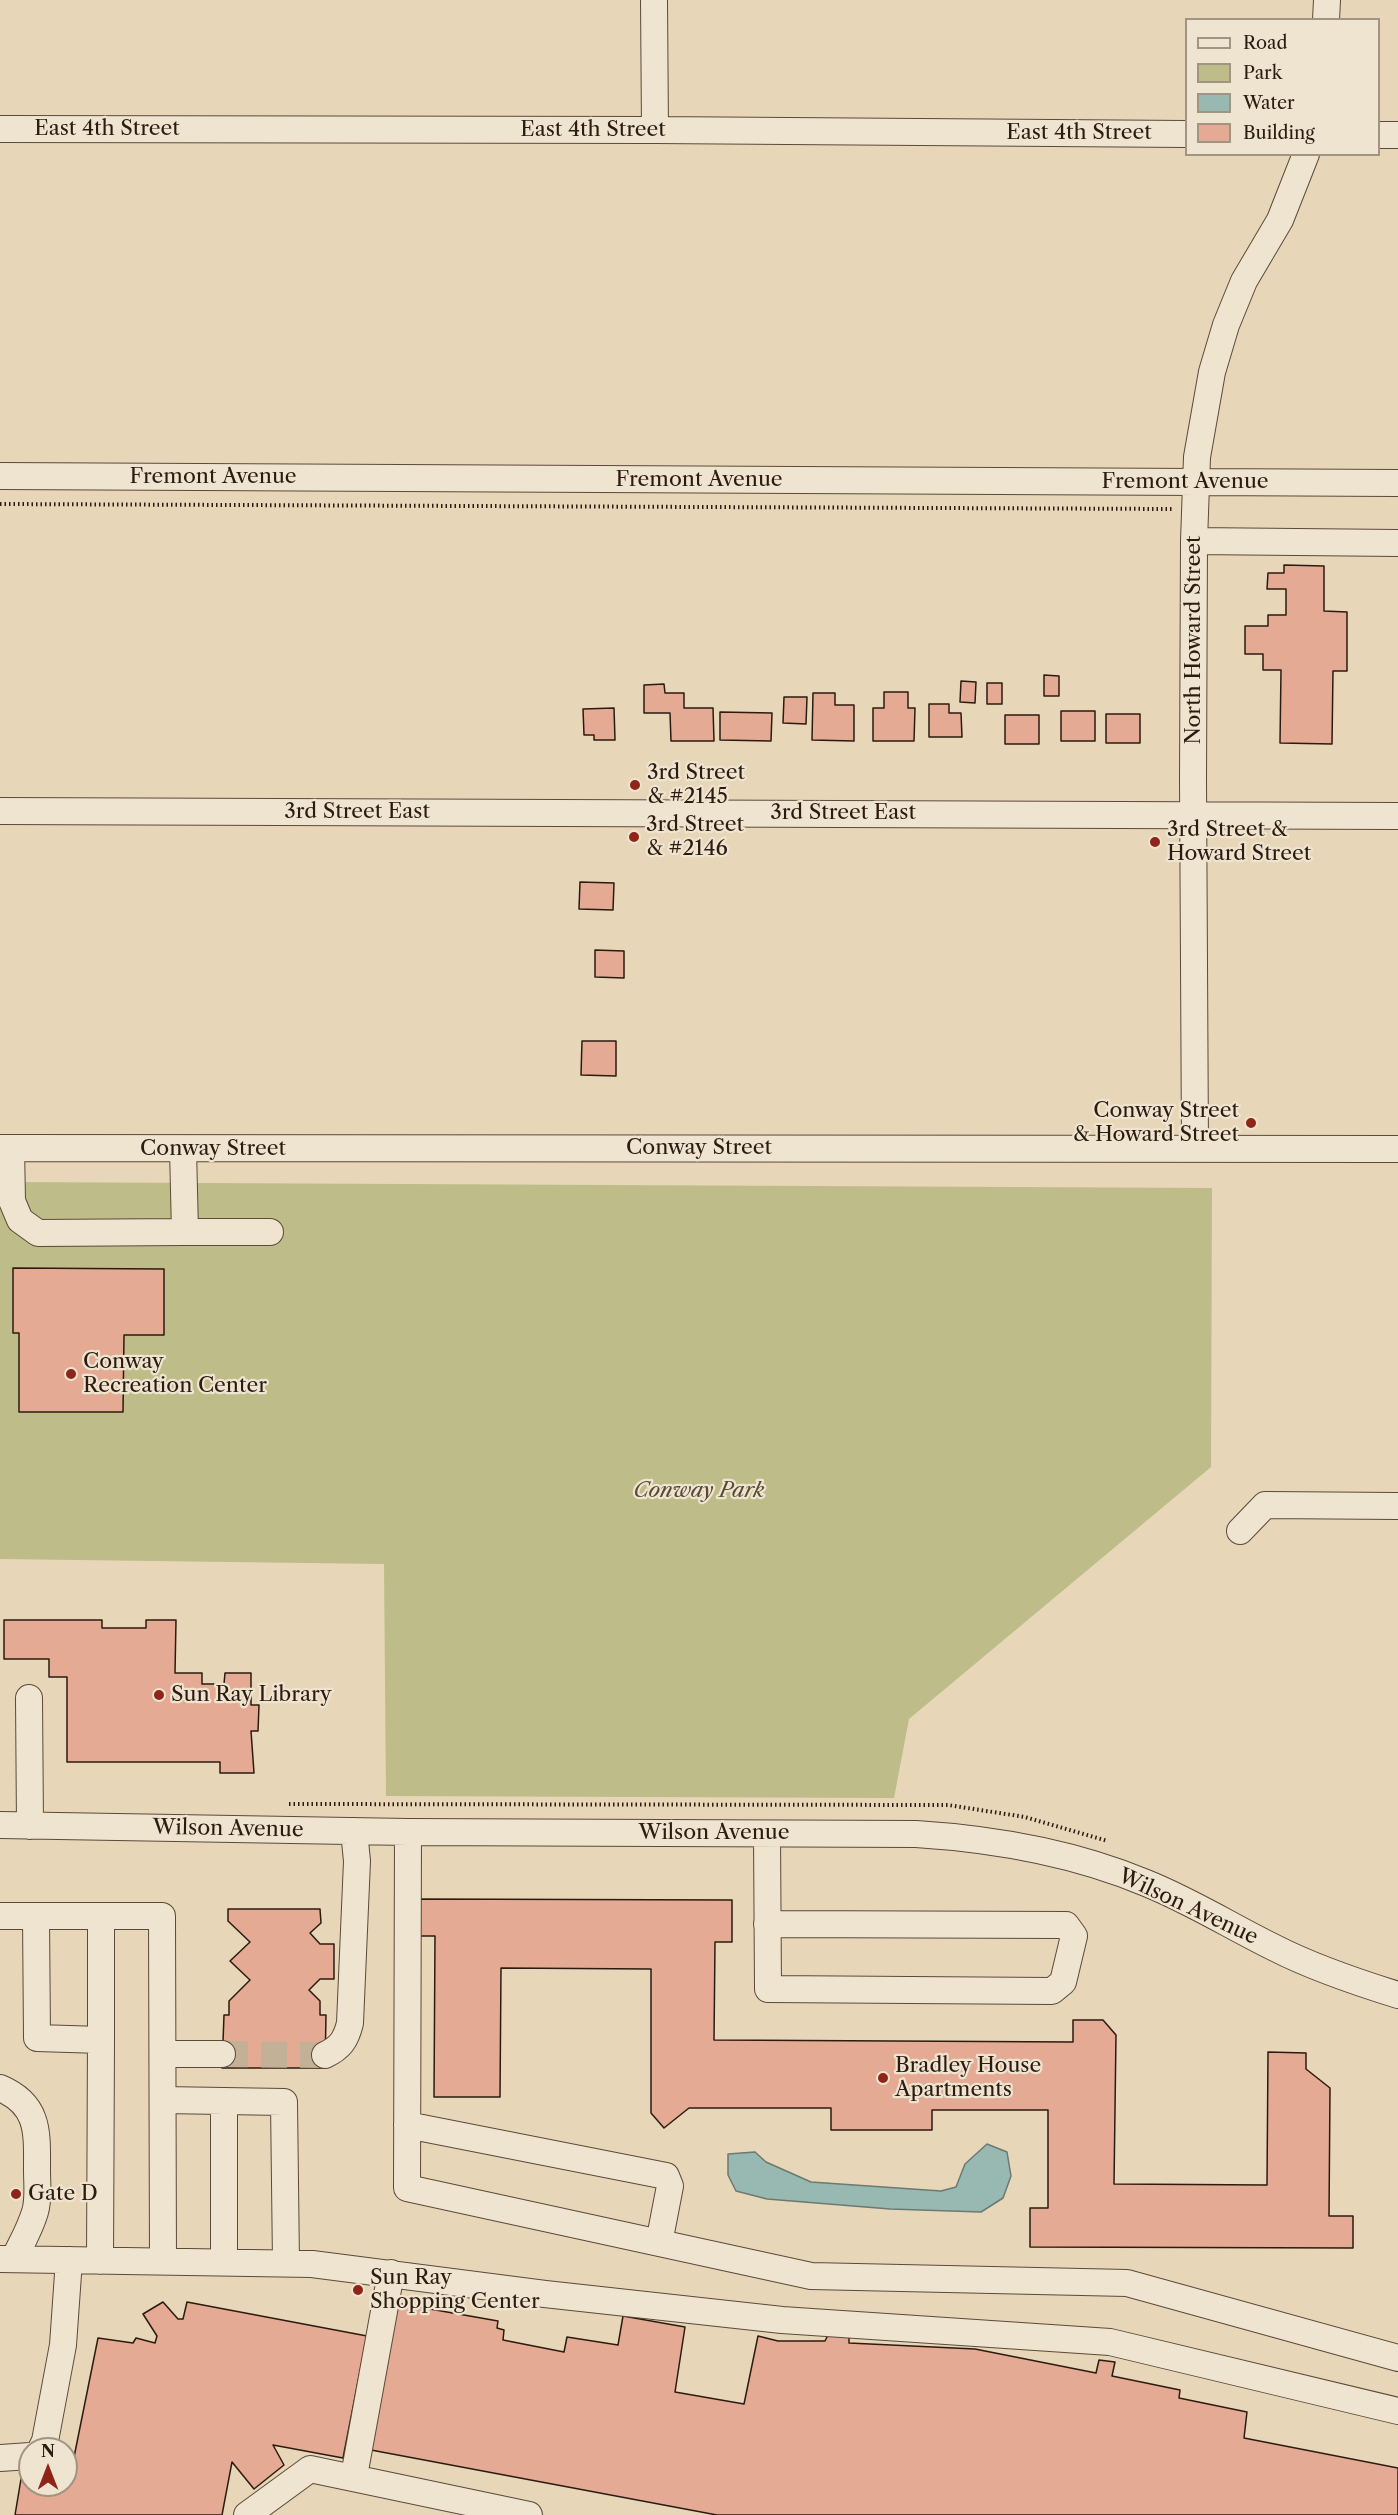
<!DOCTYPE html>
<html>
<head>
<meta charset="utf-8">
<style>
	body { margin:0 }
	#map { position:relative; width:1398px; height:2515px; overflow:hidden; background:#e7d6b7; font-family:"Libre Caslon Text",serif }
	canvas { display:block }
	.legend { position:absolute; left:1185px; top:18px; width:195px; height:138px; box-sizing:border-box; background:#efe4d0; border:2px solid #a19483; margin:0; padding:8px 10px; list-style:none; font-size:18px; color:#2c1b10 }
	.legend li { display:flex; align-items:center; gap:12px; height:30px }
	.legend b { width:30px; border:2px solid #a19483 }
	.north { position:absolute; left:18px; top:2437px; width:60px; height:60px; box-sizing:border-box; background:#efe4d0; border:2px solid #a19483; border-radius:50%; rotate:0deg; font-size:16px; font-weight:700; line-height:24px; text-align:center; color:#2c1b10 }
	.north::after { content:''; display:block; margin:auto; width:21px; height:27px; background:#8f2418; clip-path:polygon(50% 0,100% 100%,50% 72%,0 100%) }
</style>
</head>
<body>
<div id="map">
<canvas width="1398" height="2515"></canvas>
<ul class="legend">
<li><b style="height:8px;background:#efe4d0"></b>Road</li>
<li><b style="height:16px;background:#bebc89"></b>Park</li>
<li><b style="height:16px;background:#97b9b1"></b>Water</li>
<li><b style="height:16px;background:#e4aa93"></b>Building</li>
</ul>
<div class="north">N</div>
</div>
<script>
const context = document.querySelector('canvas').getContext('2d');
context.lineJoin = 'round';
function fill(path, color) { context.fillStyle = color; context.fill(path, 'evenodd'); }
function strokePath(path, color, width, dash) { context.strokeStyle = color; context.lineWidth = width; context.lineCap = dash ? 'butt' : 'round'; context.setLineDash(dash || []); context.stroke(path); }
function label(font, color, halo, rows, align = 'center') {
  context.font = font + ' "Libre Caslon Text",serif'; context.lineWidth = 4.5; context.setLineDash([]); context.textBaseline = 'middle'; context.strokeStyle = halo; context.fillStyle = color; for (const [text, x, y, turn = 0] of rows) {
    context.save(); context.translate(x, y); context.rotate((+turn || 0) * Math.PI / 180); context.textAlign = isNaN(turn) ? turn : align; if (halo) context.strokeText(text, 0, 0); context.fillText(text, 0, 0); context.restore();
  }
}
fill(new Path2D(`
	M0,1182L1212,1188L1211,1467L909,1719L894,1798L386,1796L384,1564L0,1559Z`), '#bebc89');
const water = new Path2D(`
	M987,2144L1007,2152L1011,2176L1003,2198L981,2212L890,2209L767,2199L736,2191L728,2175V2154L755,2152L766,2162L811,2182L941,2191L956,2187L965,2164Z`);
fill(water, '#97b9b1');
strokePath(water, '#6c7a71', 1.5);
const building = new Path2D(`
	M1284,565L1324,566V611L1347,612V671H1333L1332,744L1280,743L1281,670H1263V654H1245V626H1268V615H1286V589H1267L1268,573H1284Z
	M1044,675L1059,676V696H1044Z
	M961,681L976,682L975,703L960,702Z
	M987,683H1002V704H987Z
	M664,684L665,693H684V708H713L714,741H671L670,713H644V685Z
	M884,692H908V708H915L914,741H873V708H884Z
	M813,693H835V705H854V741L812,740Z
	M784,697H807L806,724L783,723Z
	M929,704H949V713H961L962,737H929Z
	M614,708L615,740H594V735H584L583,709Z
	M1061,711H1095V741H1061Z
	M720,712L772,713L771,741L720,740Z
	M1106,714H1140V743H1106Z
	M1005,715H1039V744H1005Z
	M580,882L614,883L613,910L579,909Z
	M595,950L624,951V978L595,977Z
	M582,1041H616V1076L581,1075Z
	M13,1268L164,1269V1335H124L123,1412H19V1333H13Z
	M4,1620H102V1628H146V1620H176L175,1673H202V1684H224L225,1673H251V1705H259L258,1731H251L254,1773H220V1762H67V1677H49V1659H4Z
	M415,1899L732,1900V1942H715L714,2040L1073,2042V2020H1103L1116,2035L1114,2184L1267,2185L1268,2052L1306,2053V2069L1330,2088L1329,2216H1353V2248L1030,2247V2208H1048V2110H932V2130H831V2108H689L664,2128L651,2113V1969L501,1968L500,2097H434L435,1936H415Z
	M228,1909H320L321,1923L310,1933L320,1944H334V1979H320L309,1990L320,2001V2015H326L325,2068H222L224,2015H229V2001L250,1980L230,1961L250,1942L228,1921Z
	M163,2302L178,2319H183L187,2302L367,2336L343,2458L273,2445L284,2465L254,2489L232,2462L222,2515H15L23,2467L30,2468V2485H66V2476L70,2477L98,2338L133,2343L136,2338L155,2343L157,2336L143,2314Z
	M396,2303L498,2321L497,2328L504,2330L503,2340L564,2352L567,2337L618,2345L623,2316L685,2327L675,2392L744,2404L758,2336L778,2341H825L831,2329L849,2330V2343L975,2349L1096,2373L1099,2360L1115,2362L1112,2376L1180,2390L1179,2398L1247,2412L1244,2438L1398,2468V2515H717L371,2450Z`);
fill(building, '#e4aa93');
strokePath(building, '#2c1b10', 1.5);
strokePath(new Path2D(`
	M222,2054L325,2055`), '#c2b196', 26, [26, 13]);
const minor = new Path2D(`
	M654,0L655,130
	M1326,20L1327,0
	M0,129L655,130L1186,134
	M1378,135H1398
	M0,476L1398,483
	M1194,541L1398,543
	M0,811L1398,816
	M0,1148L1398,1149
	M11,1148L12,1201L20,1220L38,1233L185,1232L183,1149
	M1195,1148L1193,780L1194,541L1197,457L1212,372L1226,325L1244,281L1280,220L1306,154
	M185,1232H270
	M1240,1531L1265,1505L1398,1506
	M29,1698L30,1826
	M0,1825L408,1832L916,1834C995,1839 1072,1852 1146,1883C1191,1901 1232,1927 1275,1948C1314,1968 1356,1982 1398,1995
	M408,1832L407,2188L811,2276L1127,2283L1398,2358
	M767,1834L768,1989L1052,1991L1063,1982L1074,1936L1066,1925L767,1924
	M0,1916H162L163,2261
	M36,1916L37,2038L101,2040L100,2261
	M101,1916V2040
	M163,2054H222
	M325,2055C340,2048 346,2040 350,2023L357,1861L354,1831
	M0,2088C40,2105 37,2133 37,2170C37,2185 39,2199 35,2212C30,2229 21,2244 14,2259
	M163,2100L284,2102L286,2263
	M224,2101V2262
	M407,2125L666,2176L670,2186L659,2243
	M0,2259L312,2264L545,2294L782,2320L1110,2342L1398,2411
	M41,2449L45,2441L63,2345L69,2260
	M0,2458L30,2456
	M354,2476L391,2273
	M247,2515L310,2469L529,2515`);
strokePath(minor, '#5b4a3a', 28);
strokePath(new Path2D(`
	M0,504L1172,509
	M289,1804L948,1805L1025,1817L1108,1841`), '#2c1b10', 4, [1.5, 3]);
strokePath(minor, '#efe4d0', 26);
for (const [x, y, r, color] of [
	[635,785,6,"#8f2418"],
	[634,837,6,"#8f2418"],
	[1155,842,6,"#8f2418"],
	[1251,1123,6,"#8f2418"],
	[71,1374,6,"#8f2418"],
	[159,1695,6,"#8f2418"],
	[883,2078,6,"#8f2418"],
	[16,2194,6,"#8f2418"],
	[358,2290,6,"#8f2418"]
]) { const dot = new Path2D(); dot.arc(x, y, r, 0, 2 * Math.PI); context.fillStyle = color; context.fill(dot); strokePath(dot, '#efe4d0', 2); }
label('21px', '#2c1b10', '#efe4d0', [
	["East 4th Street",107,129],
	["East 4th Street",593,130],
	["East 4th Street",1079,133],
	["Fremont Avenue",213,477],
	["Fremont Avenue",699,480],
	["Fremont Avenue",1185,482],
	["North Howard Street",1194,640,-90],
	["3rd Street East",357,812],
	["3rd Street East",843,813],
	["Conway Street",699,1148],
	["Conway Street",213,1149],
	["Wilson Avenue",228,1829,1],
	["Wilson Avenue",714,1833],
	["Wilson Avenue",1188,1907,25]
]);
label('21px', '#2c1b10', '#efe4d0', [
	["3rd Street",647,773],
	["& #2145",647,797],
	["3rd Street",646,825],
	["& #2146",646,849],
	["3rd Street &",1167,830],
	["Howard Street",1167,854],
	["Conway Street",1239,1111,"right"],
	["& Howard Street",1239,1135,"right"],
	["Conway",83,1362],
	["Recreation Center",83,1386],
	["Sun Ray Library",171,1695],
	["Bradley House",895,2066],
	["Apartments",895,2090],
	["Gate D",28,2194],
	["Sun Ray",370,2278],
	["Shopping Center",370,2302]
], 'left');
label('italic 21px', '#584b34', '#efe4d0', [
	["Conway Park",699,1491]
]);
</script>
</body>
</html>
